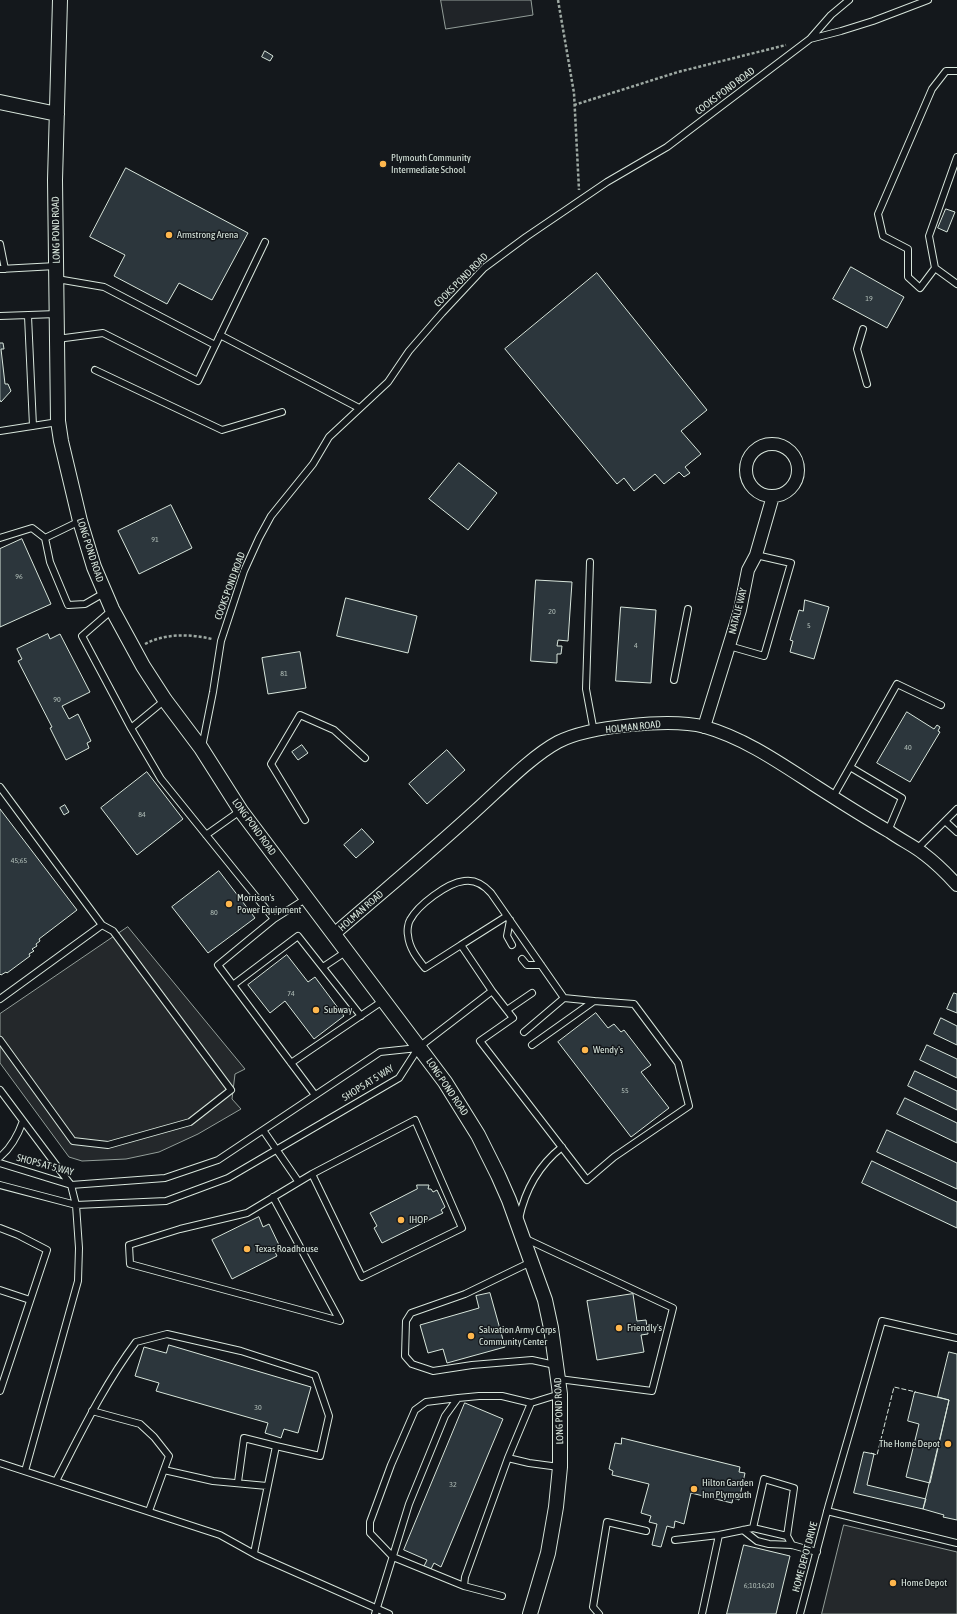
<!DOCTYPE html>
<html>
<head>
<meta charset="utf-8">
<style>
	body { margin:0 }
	canvas { display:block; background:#14181c }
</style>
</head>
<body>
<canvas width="957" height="1614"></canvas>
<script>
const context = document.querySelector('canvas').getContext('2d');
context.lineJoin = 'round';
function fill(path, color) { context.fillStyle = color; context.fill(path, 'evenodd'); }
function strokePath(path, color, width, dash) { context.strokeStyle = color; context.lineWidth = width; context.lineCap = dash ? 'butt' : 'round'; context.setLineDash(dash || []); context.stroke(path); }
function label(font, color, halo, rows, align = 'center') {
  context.font = font + ' "Asap Condensed",sans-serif'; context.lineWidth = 3; context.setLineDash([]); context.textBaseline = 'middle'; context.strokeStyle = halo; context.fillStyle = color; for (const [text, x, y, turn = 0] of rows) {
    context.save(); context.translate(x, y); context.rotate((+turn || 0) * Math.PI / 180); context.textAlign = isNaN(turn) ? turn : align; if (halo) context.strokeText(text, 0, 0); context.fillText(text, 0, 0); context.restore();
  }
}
const green = new Path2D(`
	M441,0H531L533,15L446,29Z`);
fill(green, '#202428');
strokePath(green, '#939e99', 1);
const parking = new Path2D(`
	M128,927L245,1069L235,1074L232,1099L241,1109L198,1134L159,1152L126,1159L82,1161L69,1157L0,1063V1014Z
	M844,1525L957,1552V1614H822Z`);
fill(parking, '#24282b');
strokePath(parking, '#939e99', 1);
const building = new Path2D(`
	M265,51L273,56L270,61L262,57Z
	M126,168L248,233L212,300L179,283L167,304L114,276L125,255L90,237Z
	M946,209L955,212L947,232L938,228Z
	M851,267L904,297L887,328L833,299Z
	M597,273L707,410L681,431L701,454L685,467L690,473L684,477L679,472L664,484L655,474L634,491L624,478L617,484L505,349Z
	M0,343H3L4,349H1L5,384H8L11,391L1,402L0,400Z
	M459,463L497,493L468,530L429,499Z
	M171,505L192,548L139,574L118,531Z
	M22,539L51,604L0,627V549Z
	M536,580L572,582L568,641L558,640L557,646H562L561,654H557V663L531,661Z
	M346,598L417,616L408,653L337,636Z
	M805,600L829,607L814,659L790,652L793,641L790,640L799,610L803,611Z
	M621,607L656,610L651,683L616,681Z
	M48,634L50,639L60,634L90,692L62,706L69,719L78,714L91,741L87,743L89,748L66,760L50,728L52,727L18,661L22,659L17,649Z
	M300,652L306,688L268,694L262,658Z
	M907,712L934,729L937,725L940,727L938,731L940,732L910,782L877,763Z
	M302,745L308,753L298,760L292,752Z
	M447,750L465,770L427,804L409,784Z
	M147,772L183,819L137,855L101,808Z
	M65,805L69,812L64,815L60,808Z
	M0,809L77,910L39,939L40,941L36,944L37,946L32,949L34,951L29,954L30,956L7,973L6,972L1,975L0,974Z
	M362,829L374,842L356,858L344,845Z
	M219,871L255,918L208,953L172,907Z
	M287,955L308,982L315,977L344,1016L314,1039L285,1001L270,1013L248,985Z
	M954,993L957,994V1013L947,1009Z
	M596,1013L608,1028L614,1024L621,1032L624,1030L651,1065L641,1072L669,1108L631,1137L558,1042Z
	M941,1018L957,1026V1045L934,1034Z
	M927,1045L957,1059V1078L920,1060Z
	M915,1071L957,1091V1110L908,1086Z
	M905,1098L957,1123V1143L897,1114Z
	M887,1130L957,1163V1189L877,1152Z
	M872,1161L957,1202V1228L862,1183Z
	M417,1185H429L428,1189H431L433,1192L437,1190L445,1207L441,1210L443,1213L382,1243L374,1228L377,1226L370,1213L417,1189Z
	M259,1217L263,1227L269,1224L280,1247L274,1250L277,1256L232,1279L212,1240Z
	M490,1293L505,1347L447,1363L443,1349L428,1353L420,1325L479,1308L476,1296Z
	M633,1294L637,1321L646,1320L648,1334L641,1335L644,1352L597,1360L587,1301Z
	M169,1345L311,1387L298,1433L284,1429L281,1438L265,1433L268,1423L156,1391L159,1383L135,1376L144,1347L166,1353Z
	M949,1352L957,1354V1520L943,1517L944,1515L923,1509L949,1400L938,1397Z
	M915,1392L949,1400L930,1483L906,1477L919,1424L908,1421Z
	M465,1403L503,1419L441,1567L434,1563L431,1569L424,1566L427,1560L404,1550Z
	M622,1438L740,1467L739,1472L745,1473L739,1500L733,1498L732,1503L691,1493L684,1524L675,1521L674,1528L667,1526L661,1547L652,1545L657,1524L649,1522L651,1516L641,1513L649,1484L612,1475L613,1471L609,1469L615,1443L621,1444Z
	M864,1452L874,1454L867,1485L926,1499L923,1509L854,1493Z
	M744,1545L790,1556L776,1614H727Z`);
fill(building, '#2c363c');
strokePath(building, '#d8e6dc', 1);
const service = new Path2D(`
	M810,39L831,15L849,0
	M957,71H946L932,89L878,214L883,236L908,249V277L920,288L935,268L929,236L957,157
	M0,244L5,269
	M935,268L957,284
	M0,269L56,266
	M57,279L104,287L215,345
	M0,316L57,314
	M28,316L33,426
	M863,329L857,349L867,384
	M220,335L359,408
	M57,339L103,333L198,381L265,242
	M95,370L222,430L282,412
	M0,431L58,422
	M80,521L45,538L50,562L68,605L85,604L104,593
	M0,538L32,528L45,538
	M590,562L586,689L594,732
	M112,610L82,636L131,728
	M729,646L764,656L791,563L756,555
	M674,680L688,609
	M165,700L131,728L161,779L274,919
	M202,747L213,692L221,641L244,571L259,538L271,516L313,464L329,437L388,382L409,351L442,313L484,268L526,237L607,182L667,147L810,39L841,31L873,21L928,0
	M850,767L897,684L941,705
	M0,787L102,925L0,999
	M833,797L850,767L902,798L888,831
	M305,820L271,764L300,715L334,730L365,758
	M945,821L957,809
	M206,835L240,811
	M917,849L945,821L957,832
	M307,898L274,919L218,965L315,1095
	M510,920L507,936L512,945
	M461,945L507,916
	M522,959L527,965H541
	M323,967L347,951
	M233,985L298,936L361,1016
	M492,991L461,945L425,968C417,958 409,948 408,935C407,931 408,923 410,920C418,905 447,883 464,881C476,879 484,885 491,893L564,998L524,1032
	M564,998L594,1001
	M507,1010L532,993
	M0,1040L73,1141L108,1145L190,1122L231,1090L113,931L102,925
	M291,1063L384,1000
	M0,1090L71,1185L76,1205L79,1248L78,1281L25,1471
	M263,1130L298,1181
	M0,1157C12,1147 18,1135 23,1121
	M0,1163L71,1185L165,1178L218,1160L380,1052L418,1048
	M0,1185L76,1205L166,1201L228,1178L399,1078L419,1047L492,991L513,1018L480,1041L587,1180L614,1157L689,1106L678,1063L634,1004L594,1001L532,1045
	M273,1197L340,1321L130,1264L129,1245L180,1229L247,1213L312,1174L415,1120L462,1228L362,1277L312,1174
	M519,1219C525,1190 538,1166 562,1147
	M0,1228L18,1235L47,1250L0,1391
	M524,1238L673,1308L652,1391L559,1379
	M531,1262L465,1294L411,1313L406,1321L405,1356L412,1364L433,1371L472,1365L532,1360L555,1365
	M0,1290L30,1300
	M458,1398L426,1402L415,1410L391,1465L370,1522V1533L393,1557L464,1586
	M92,1411L140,1424L154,1437L169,1456L149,1511
	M508,1458L529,1463L559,1467
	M0,1463L220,1535L256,1555L389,1614
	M164,1470L213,1481L267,1486
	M56,1481C81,1433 104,1385 136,1342L167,1334L241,1351L315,1375L329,1416L320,1456L276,1446L254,1553
	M238,1482L244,1438L276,1446
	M827,1511L957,1543
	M753,1528L764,1479L794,1488L787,1536
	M743,1530L757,1541L769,1544L792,1545L817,1552
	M675,1540L719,1535L753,1528L787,1536L792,1545
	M502,1596L464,1586L465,1577L508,1458L531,1403
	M375,1614L409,1504L445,1416L458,1398L479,1396H502L531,1403L560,1394
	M599,1614L593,1607L607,1522L646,1531
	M702,1614L719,1535
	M800,1614L829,1504L882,1321L957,1338`);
const minor = new Path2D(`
	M746 470a26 26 0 1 1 52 0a26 26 0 1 1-52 0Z
	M704,727L740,610L748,570L756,555L773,496
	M334,934C380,894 427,855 472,814C497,792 530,757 558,742C589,726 671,718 705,727C744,738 780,763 814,785C839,801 864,817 890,832C901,840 914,846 924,854C936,863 947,874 957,885`);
const tertiary = new Path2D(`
	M60,0L55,180L58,421L61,441L80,521L94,567L112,609L143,666L165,700L201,748L241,811L445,1082L478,1135L498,1175L509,1200L545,1300L551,1328L560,1394V1467L556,1507L548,1553L530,1614
	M0,102L57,114`);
strokePath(service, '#d8e6dc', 8);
strokePath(minor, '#d8e6dc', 14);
strokePath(tertiary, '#d8e6dc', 16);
strokePath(new Path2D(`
	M558,0L574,93L579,190
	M574,105L678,72L786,45
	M145,644C166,633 190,634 212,639`), '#9da8a2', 2.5, [3, 2]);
strokePath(service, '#14181c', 6);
strokePath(minor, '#14181c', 12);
strokePath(tertiary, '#14181c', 14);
strokePath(new Path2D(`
	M871,1453L877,1455L894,1387L916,1392`), '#d8e6dc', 1, [5, 2]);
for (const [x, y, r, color] of [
	[383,164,4,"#ffb74d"],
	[169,235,4,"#ffb74d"],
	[229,904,4,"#ffb74d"],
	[316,1010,4,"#ffb74d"],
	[585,1050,4,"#ffb74d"],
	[401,1220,4,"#ffb74d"],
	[247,1249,4,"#ffb74d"],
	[619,1328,4,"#ffb74d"],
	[471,1336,4,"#ffb74d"],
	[948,1444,4,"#ffb74d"],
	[694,1489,4,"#ffb74d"],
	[893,1583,4,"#ffb74d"]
]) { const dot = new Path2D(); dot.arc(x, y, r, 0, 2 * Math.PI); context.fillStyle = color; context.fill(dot); strokePath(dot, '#14181c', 1.5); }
label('8px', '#adbab4', null, [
	["19",869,298],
	["91",155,539],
	["96",19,576],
	["20",552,611],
	["5",809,625],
	["4",636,645],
	["81",284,673],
	["90",57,699],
	["40",908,747],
	["84",142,814],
	["45;65",19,860],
	["80",214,912],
	["74",291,993],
	["55",625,1090],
	["30",258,1407],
	["32",453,1484],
	["6;10;16;20",759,1585]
]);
label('10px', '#d8e6dc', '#14181c', [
	["COOKS POND ROAD",725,91,-37],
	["LONG POND ROAD",56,230,-91],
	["COOKS POND ROAD",461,280,-45],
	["LONG POND ROAD",90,550,72],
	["COOKS POND ROAD",230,586,-70],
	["NATALIE WAY",738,611,-76],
	["HOLMAN ROAD",633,727,-6],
	["LONG POND ROAD",254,827,54],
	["HOLMAN ROAD",361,911,-41],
	["SHOPS AT 5 WAY",368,1083,-32],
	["LONG POND ROAD",447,1087,56],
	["SHOPS AT 5 WAY",45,1165,15],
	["LONG POND ROAD",559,1411,-92],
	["HOME DEPOT DRIVE",805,1557,-75]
]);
label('10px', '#d8e6dc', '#14181c', [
	["Plymouth Community",391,158],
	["Intermediate School",391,170],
	["Armstrong Arena",177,235],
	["Morrison's",237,898],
	["Power Equipment",237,910],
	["Subway",324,1010],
	["Wendy's",593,1050],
	["IHOP",409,1220],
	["Texas Roadhouse",255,1249],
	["Friendly's",627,1328],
	["Salvation Army Corps",479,1330],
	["Community Center",479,1342],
	["The Home Depot",940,1444,"right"],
	["Hilton Garden",702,1483],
	["Inn Plymouth",702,1495],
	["Home Depot",901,1583]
], 'left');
</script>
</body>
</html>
